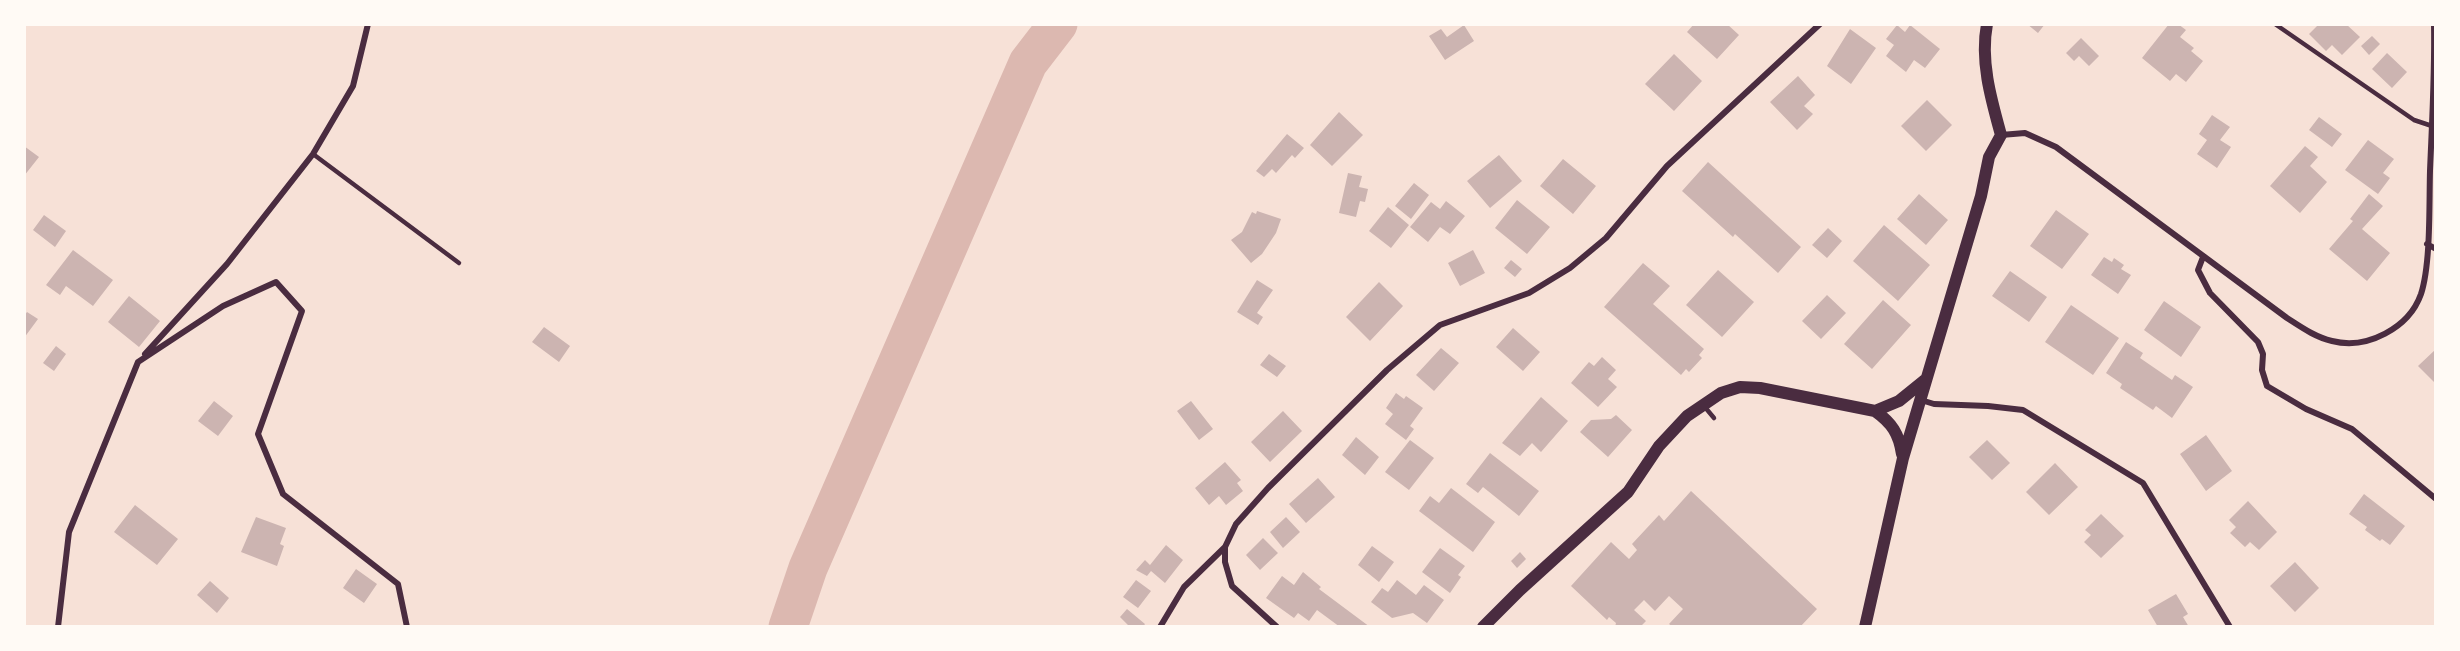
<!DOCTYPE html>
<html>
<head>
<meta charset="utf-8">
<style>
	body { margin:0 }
	#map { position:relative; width:2460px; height:651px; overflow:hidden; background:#f7e1d7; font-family:"PT Sans Narrow",sans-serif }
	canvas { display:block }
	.frame { position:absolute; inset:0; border:26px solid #fffaf5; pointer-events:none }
</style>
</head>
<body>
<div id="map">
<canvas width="2460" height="651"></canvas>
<div class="frame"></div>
</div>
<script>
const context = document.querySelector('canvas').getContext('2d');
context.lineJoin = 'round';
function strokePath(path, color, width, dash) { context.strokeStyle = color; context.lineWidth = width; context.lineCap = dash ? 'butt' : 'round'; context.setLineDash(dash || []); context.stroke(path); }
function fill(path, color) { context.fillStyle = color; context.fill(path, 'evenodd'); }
strokePath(new Path2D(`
	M788,627L808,568L1028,63L1058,24`), '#dcb8b0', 39);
fill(new Path2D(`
	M1694,24H1727L1739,35L1717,59L1687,32Z
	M2027,24H2045L2038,33Z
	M2169,24H2178L2186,30L2180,37L2194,48L2191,51L2203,61L2186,82L2176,74L2170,81L2142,58Z
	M2319,24H2346L2360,37L2342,55L2332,45L2326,51L2309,34Z
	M1464,25L1474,41L1445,60L1429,36L1441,29L1447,37Z
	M1897,25L1905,32L1910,25L1940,49L1925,68L1914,60L1906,72L1886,56L1894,45L1886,39Z
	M1850,29L1876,48L1851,84L1827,66Z
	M2372,36L2380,44L2369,55L2361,46Z
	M2081,38L2099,56L2089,66L2079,56L2074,61L2066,53Z
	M2387,53L2407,72L2392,88L2372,69Z
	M1674,54L1702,81L1674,111L1645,84Z
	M1798,76L1815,95L1804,106L1813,114L1797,130L1770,102Z
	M1927,100L1952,125L1926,151L1901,126Z
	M1339,112L1363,135L1332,166L1310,145Z
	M2212,115L2230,127L2220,140L2231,147L2217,168L2197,154L2207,140L2199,134Z
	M2319,117L2342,134L2332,147L2309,130Z
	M1287,134L1304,148L1295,158L1292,155L1276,173L1272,169L1264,177L1256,171Z
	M2368,140L2394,159L2383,173L2390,178L2378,194L2345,170Z
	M24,146L39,157L24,176Z
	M2305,146L2318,157L2310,166L2327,182L2300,213L2270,186Z
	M1499,155L1522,181L1490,208L1467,181Z
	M1563,159L1596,186L1573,214L1540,186Z
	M1708,162L1801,247L1778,273L1735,234L1733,237L1682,191Z
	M1348,173L1362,176L1359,187L1368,189L1365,202L1360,201L1356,217L1339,213Z
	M1414,183L1429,195L1411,219L1395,206Z
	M1919,194L1948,220L1926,245L1897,219Z
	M2369,194L2383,206L2362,229L2390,253L2367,281L2329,249L2353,221L2350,219Z
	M1517,200L1550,227L1527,254L1495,228Z
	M1446,201L1465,216L1450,234L1440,227L1428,242L1410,227L1431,202L1440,209Z
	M1388,207L1409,225L1391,248L1369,231Z
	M2056,210L2089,234L2062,269L2030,246Z
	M1257,211L1281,219L1276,233L1262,254L1251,263L1231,240L1242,232L1252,212L1256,214Z
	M44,215L66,231L55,247L33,230Z
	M1884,225L1930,265L1898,301L1853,261Z
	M1828,228L1842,241L1827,258L1812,245Z
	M73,250L113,280L93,306L66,286L60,295L46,285Z
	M1473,250L1485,273L1460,286L1448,263Z
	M2104,257L2112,262L2114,258L2124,265L2121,269L2131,275L2118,294L2091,275Z
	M1511,260L1522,269L1515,277L1504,268Z
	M1643,263L1670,286L1653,304L1704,349L1699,355L1702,358L1689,372L1686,369L1681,375L1604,307Z
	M1718,270L1754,302L1722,337L1686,305Z
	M2010,271L2047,297L2029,322L1992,296Z
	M1257,280L1273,290L1257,313L1263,317L1258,325L1237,312Z
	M1379,282L1403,306L1370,341L1346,317Z
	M1827,295L1846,313L1821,339L1802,321Z
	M129,296L160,321L139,347L108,322Z
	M1883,300L1911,325L1872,369L1844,344Z
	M2164,301L2201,327L2181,357L2144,330Z
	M2071,305L2119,338L2093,375L2045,342Z
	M27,312L38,319L24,338V316Z
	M544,327L570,346L559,362L532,342Z
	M1513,328L1540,352L1523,371L1496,347Z
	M2126,342L2143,353L2140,358L2172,380L2175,375L2193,387L2172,418L2156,406L2153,410L2120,388L2122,384L2106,373Z
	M56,346L66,354L54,371L43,363Z
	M1441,348L1459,363L1434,391L1416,375Z
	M2436,349V384L2418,366Z
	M1269,354L1286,366L1277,377L1260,365Z
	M1602,357L1616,370L1608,379L1617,387L1598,407L1571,383L1589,362L1594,366Z
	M1396,393L1404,399L1406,396L1423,408L1410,426L1414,429L1406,440L1385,424L1393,414L1386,408Z
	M1541,397L1568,421L1541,452L1532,443L1520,456L1502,443Z
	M214,401L233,416L218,436L198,421Z
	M1191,401L1213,429L1199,440L1177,411Z
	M1283,411L1302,431L1270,462L1251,442Z
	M1616,415L1632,430L1608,457L1580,432L1591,420L1611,419Z
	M2206,435L2232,471L2206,491L2180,454Z
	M1356,437L1379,457L1365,475L1342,455Z
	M1410,440L1434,458L1409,490L1385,472Z
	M1987,440L2010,463L1992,480L1969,457Z
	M1490,453L1539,491L1519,516L1483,487L1478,493L1466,484Z
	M1225,462L1241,480L1237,483L1243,491L1226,505L1219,496L1209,505L1195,488Z
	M2055,463L2078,487L2049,515L2026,492Z
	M1318,478L1335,497L1306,523L1289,504Z
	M1451,488L1495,522L1473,552L1419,511L1430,496L1439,503Z
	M1691,491L1817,609L1800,627H1673L1669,624L1683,609L1669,596L1655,611L1644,600L1634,610L1646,621L1640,627H1615L1616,623L1609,617L1607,620L1571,586L1611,542L1629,559L1637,550L1632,544L1659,515L1664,521Z
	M2364,494L2405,526L2390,545L2382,539L2380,541L2365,530L2367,527L2349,514Z
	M2248,501L2277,532L2259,550L2250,542L2245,547L2230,533L2236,527L2229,520Z
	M135,505L178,539L157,565L114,532Z
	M2101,514L2124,536L2101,558L2084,542L2091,535L2085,530Z
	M256,517L286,528L280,544L284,546L277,566L241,552Z
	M1286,517L1300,532L1283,548L1270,532Z
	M1263,538L1278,553L1260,570L1246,555Z
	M1166,545L1183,560L1165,583L1151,571L1147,576L1136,570L1145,560L1150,565Z
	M1372,546L1394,562L1379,582L1358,565Z
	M1440,548L1465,566L1458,575L1461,577L1450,593L1422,572Z
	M1520,552L1526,559L1517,568L1511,561Z
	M2295,562L2319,588L2295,612L2270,586Z
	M356,569L377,584L364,603L343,588Z
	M1303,572L1321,587L1319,589L1370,627H1340L1317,610L1309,621L1298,613L1294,618L1266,598L1282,576L1294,585Z
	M1136,580L1151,591L1138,608L1123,597Z
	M1397,580L1416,595L1424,585L1444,600L1427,623L1413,613L1392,618L1371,602L1382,588L1388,592Z
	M210,581L229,598L217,613L197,595Z
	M2176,594L2188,614L2183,617L2189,627H2158L2148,610Z
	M1127,609L1145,624L1143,627H1130L1120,617Z`), '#ccb4b1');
strokePath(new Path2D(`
	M2275,24L2414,120L2432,126
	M313,154L459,263
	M1704,406L1714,418`), '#4a2c40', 4.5);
strokePath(new Path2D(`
	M2001,135L2025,133L2056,147L2287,318C2301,327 2315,337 2332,341C2367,350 2409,328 2421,294C2431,263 2429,204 2430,171C2432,122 2435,73 2434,24
	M2427,244L2436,249
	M2203,257L2198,270L2210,293L2258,342L2263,354L2262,370L2267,386L2306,409L2352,429L2436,499
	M145,354L227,264L313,154L353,86L368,24
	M1921,400L1934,404L1988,406L2023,410L2143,483L2230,627
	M58,627L69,532L138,362L223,306L276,282L302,311L258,434L283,494L398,584L407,627
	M1160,627L1184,587L1225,547
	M1277,627L1232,586L1225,562V547L1236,524L1268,488L1387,370L1440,325L1529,293L1570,268L1606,238L1667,166L1820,24`), '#4a2c40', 6);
strokePath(new Path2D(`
	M1875,411C1892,423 1899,434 1902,454
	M1483,627L1520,590L1628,492L1659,446L1687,416L1721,393L1740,387L1760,388L1875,411L1899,401L1925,380
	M1865,627L1903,458L1981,196L1989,157L2001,135C1991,99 1980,61 1987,24`), '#4a2c40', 12);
</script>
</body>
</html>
